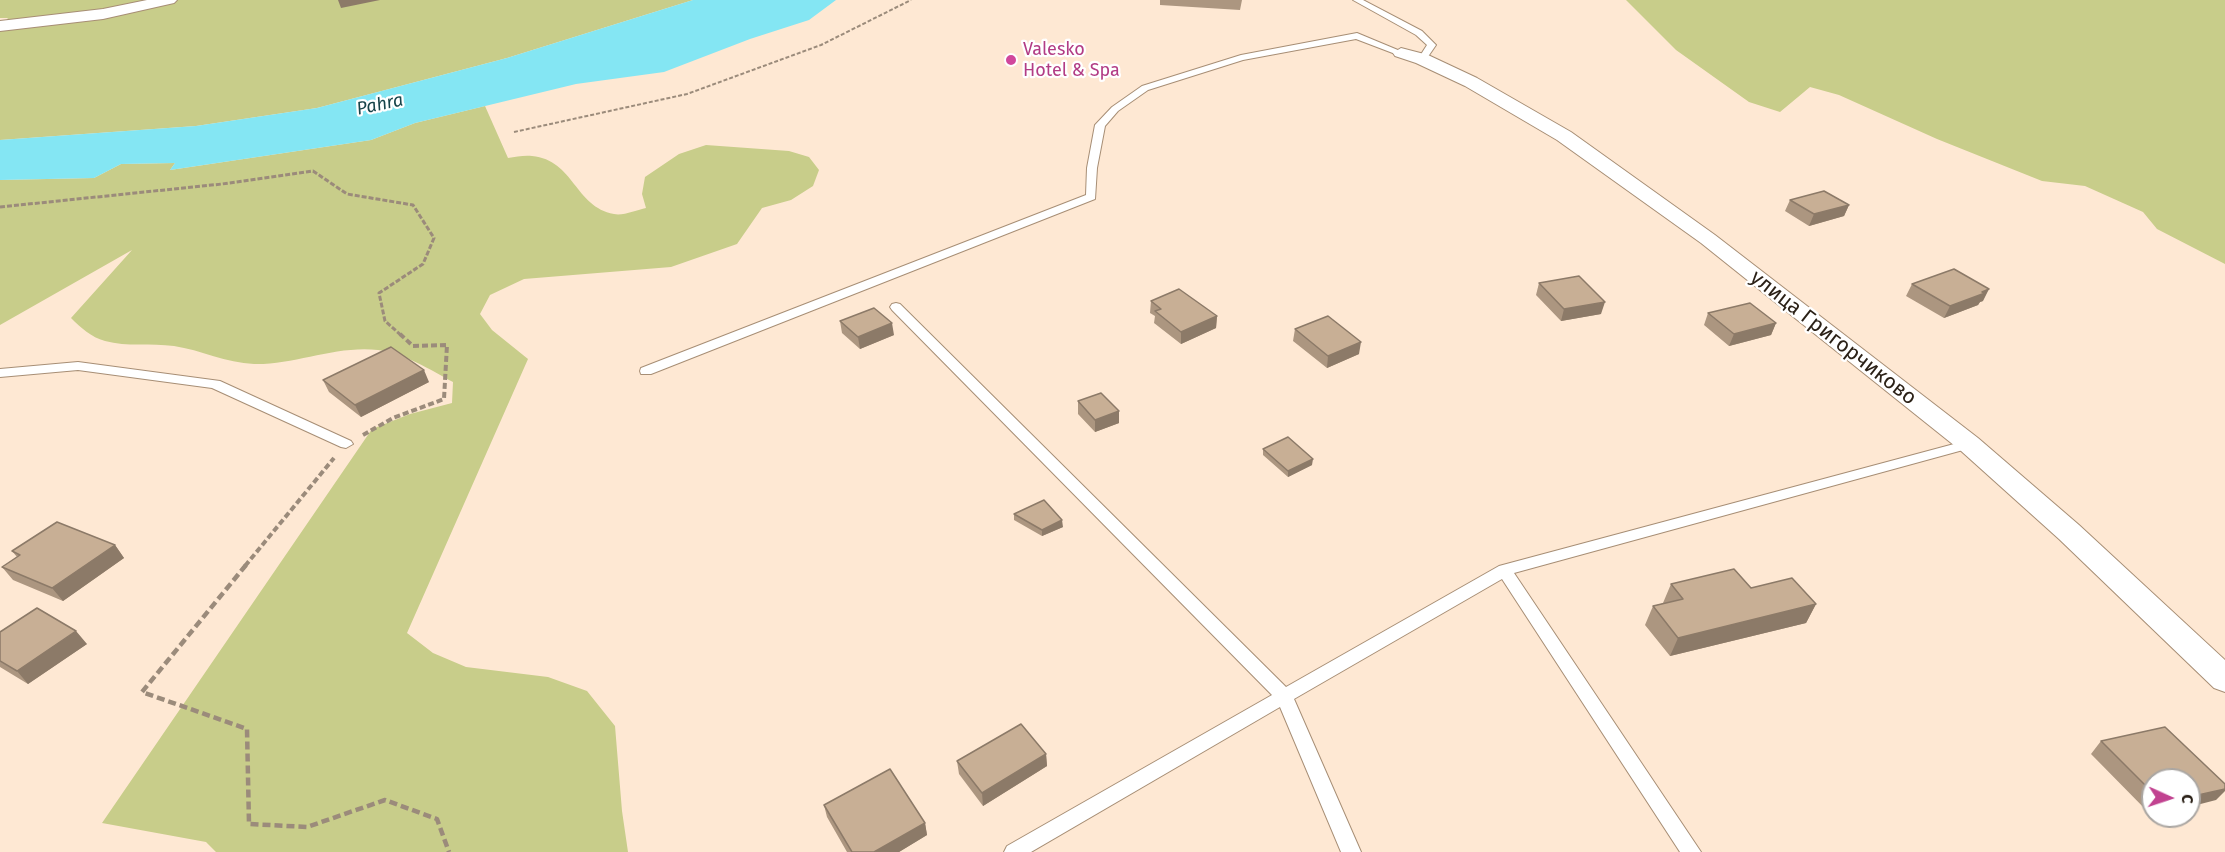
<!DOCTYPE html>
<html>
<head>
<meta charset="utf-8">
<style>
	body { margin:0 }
	#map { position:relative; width:2225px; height:852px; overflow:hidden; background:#fee8d3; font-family:"Fira Sans",sans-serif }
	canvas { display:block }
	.north { position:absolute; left:2141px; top:768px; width:60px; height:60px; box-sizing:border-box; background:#fff; border:2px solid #aaa6a2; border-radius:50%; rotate:93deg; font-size:16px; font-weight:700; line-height:24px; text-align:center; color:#2b2117 }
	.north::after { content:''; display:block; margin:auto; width:21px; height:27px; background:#c14290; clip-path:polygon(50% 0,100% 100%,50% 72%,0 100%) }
</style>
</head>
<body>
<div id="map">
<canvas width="2225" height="852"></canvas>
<div class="north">С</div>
</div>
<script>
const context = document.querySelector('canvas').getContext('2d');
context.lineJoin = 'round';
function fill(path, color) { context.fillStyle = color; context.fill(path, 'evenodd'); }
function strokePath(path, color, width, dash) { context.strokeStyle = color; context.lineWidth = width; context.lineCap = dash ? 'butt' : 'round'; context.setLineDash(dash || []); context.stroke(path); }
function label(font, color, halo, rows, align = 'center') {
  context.font = font + ' "Fira Sans",sans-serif'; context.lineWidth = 4.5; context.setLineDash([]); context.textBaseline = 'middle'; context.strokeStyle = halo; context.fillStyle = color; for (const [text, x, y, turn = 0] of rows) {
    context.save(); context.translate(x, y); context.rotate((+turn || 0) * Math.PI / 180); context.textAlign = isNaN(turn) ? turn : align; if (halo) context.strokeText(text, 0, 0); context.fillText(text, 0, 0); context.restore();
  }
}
fill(new Path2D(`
	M0,0H693L507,58L317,108L196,126L0,140V28L8,18H0Z
	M1626,0H2225V264L2157,229L2143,212L2085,186L2042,181L1937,139L1839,95L1810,87L1780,112L1749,102L1676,50Z
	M485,106L508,158C516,157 524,155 532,156C574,160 575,207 614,214C623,216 637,210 646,208L642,194L645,177L679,154L706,145L789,151L809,157L819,170L813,186L791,200L762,208L737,244L671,267L524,279L490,295L480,314L492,330L528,359L407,633L433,653L466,667L548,677L587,691L615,726L622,811L628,852H216L206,842L102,823L372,429L410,414L452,403L453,382C430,370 405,353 378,350C337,345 294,365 254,364C226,363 201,350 174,346C151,343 127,347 105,341C91,337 81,328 71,318L132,250L0,325V180L94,178L121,164L175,163L170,170L371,140L415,123Z`), '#c8cd8a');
fill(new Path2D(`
	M693,0H836L809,20L750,39L664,72L576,84L415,123L371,140L170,170L175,163L121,164L94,178L0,180V140L196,126L317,108L507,58Z`), '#84e6f3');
const service = new Path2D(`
	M1353,0H1363L1422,31L1436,45L1425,61H1419L1418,59L1427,45L1416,35Z
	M1357,33L1405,53L1398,55L1356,39L1243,60L1148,90L1118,111L1105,126L1097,168L1095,199L651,374H641L640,371L641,368L1086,195L1087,168L1095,125L1112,107L1142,86L1241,55Z
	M896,303L900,304L1286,687L1499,566L1969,440L1976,444L1974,447L1514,573L1701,852H1680L1502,579L1294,699L1361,852H1341L1280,707L1031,852H1004L1007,846L1272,695L892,310L890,307L892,304Z
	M78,362L220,381L351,441L353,444L346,448L341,447L212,388L78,370L0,377V369Z`);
const minor = new Path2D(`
	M147,0H177L174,3L103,19L0,31V21L103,9Z
	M1401,48L1428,55L1477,78L1571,132L1715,235L1978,438L2079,525L2225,660V692L2214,688L2059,539L1960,450L1701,243L1557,140L1465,86L1416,63L1395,56L1393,53Z`);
strokePath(service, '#a78e75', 2);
strokePath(minor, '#a78e75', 2);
strokePath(new Path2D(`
	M514,132L687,94L821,45L911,0`), '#9b8b7b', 2, [4, 2]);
strokePath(new Path2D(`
	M0,207L222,184L313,171L347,194L413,205L434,238L423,264L379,293L385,321L402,336`), '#9b8b7b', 3, [5, 2]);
strokePath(new Path2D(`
	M363,435L393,418L444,399L447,345L413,346L400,334
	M245,566L334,458`), '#9b8b7b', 4, [6, 3]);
strokePath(new Path2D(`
	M246,565L142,692L247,729L249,824L307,827L385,800L437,819L449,852`), '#9b8b7b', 4.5, [8, 4]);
fill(service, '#fff');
fill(minor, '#fff');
fill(new Path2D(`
	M1160,0H1242L1240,10L1160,5Z
	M1790,200L1849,205L1844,216L1809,226L1785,211Z
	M1539,283L1601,314L1561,321L1536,295Z
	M1912,284L1983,301L1980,302L1978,305L1944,318L1906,296Z
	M1151,301L1217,316L1216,328L1181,344L1154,323L1155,316L1150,313Z
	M1708,313L1776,323L1771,335L1729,346L1704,325Z
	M840,321L894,335L860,349L842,333Z
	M1295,329L1359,354L1327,368L1293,341Z
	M323,380L429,382L361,417L329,392Z
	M1078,401L1119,411V423L1095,432L1078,414Z
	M1263,449L1312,465L1288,477L1263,455Z
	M1014,514L1063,527L1042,536L1014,520Z
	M115,545L124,558L63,601L13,580L2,567L17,557L12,551Z
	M1671,584L1751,588L1816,604L1806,623L1670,656L1645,625L1653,606L1664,603H1663Z
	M0,632L87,644L28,684L0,667Z
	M2101,741L2216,800L2153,780V815H2151L2091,754Z
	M1046,754L1047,766L983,806L959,774L957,761Z
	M824,805L925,823L927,835L899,852H847L827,817Z`), '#ac9680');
fill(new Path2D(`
	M338,0H380L341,8Z
	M1849,205L1844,216L1809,226L1814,214Z
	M1989,289L1983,301L1980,302L1978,305L1944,318L1950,306Z
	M1605,302L1601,314L1561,321L1564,309Z
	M1217,316L1216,328L1181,344V332Z
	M892,323L894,335L860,349L858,337Z
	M1776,323L1771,335L1729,346L1734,334Z
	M1361,342L1359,354L1327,368L1328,356Z
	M424,370L429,382L361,417L355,405Z
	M1119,411V423L1095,432V420Z
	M1313,459L1312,465L1288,477V471Z
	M1062,520L1063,527L1042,536V530Z
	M115,545L124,558L63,601L52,588Z
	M1816,604L1806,623L1670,656L1678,638Z
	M76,631L87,644L28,684L17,671Z
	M1046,754L1047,766L983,806L982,793Z
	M2225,789V791L2216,800L2189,807V797Z
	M925,823L927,835L899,852H874Z`), '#8c7a68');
const building = new Path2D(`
	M1824,191L1849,205L1814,214L1790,200Z
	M1954,269L1989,289L1982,292L1985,293L1950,306L1912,284Z
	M1579,276L1605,302L1564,309L1539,283Z
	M1179,289L1217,316L1181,332L1155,311L1161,309L1151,301Z
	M1750,303L1776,323L1734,334L1708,313Z
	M874,308L892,323L858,337L840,321Z
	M1328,316L1361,342L1328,356L1295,329Z
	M391,347L424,370L355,405L323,380Z
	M1101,393L1119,411L1095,420L1078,401Z
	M1288,437L1313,459L1288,471L1263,449Z
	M1044,500L1062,520L1042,530L1014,514Z
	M57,522L115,545L52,588L2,567L20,555L12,551Z
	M1734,569L1751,588L1792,578L1816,604L1678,638L1653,606L1683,599L1671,584Z
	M37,608L76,631L17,671L0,661V632Z
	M1021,724L1046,754L982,793L957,761Z
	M2165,727L2225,784V789L2189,797V780H2153V793L2101,741Z
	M890,769L925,823L874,852H852L824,805Z`);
fill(building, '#c8af95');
strokePath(building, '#8c7a68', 1.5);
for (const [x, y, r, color] of [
	[1011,60,6,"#d1479c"]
]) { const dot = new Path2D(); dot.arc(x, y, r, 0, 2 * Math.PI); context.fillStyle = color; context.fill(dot); strokePath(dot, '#fff', 2); }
label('18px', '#b23c85', '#fff', [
	["Valesko",1023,50],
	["Hotel & Spa",1023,71]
], 'left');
label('italic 18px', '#17444a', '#fff', [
	["Pahra",380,105,-12]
]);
label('21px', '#2b2117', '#fff', [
	["улица Григорчиково",1833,338,38]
]);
</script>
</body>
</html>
